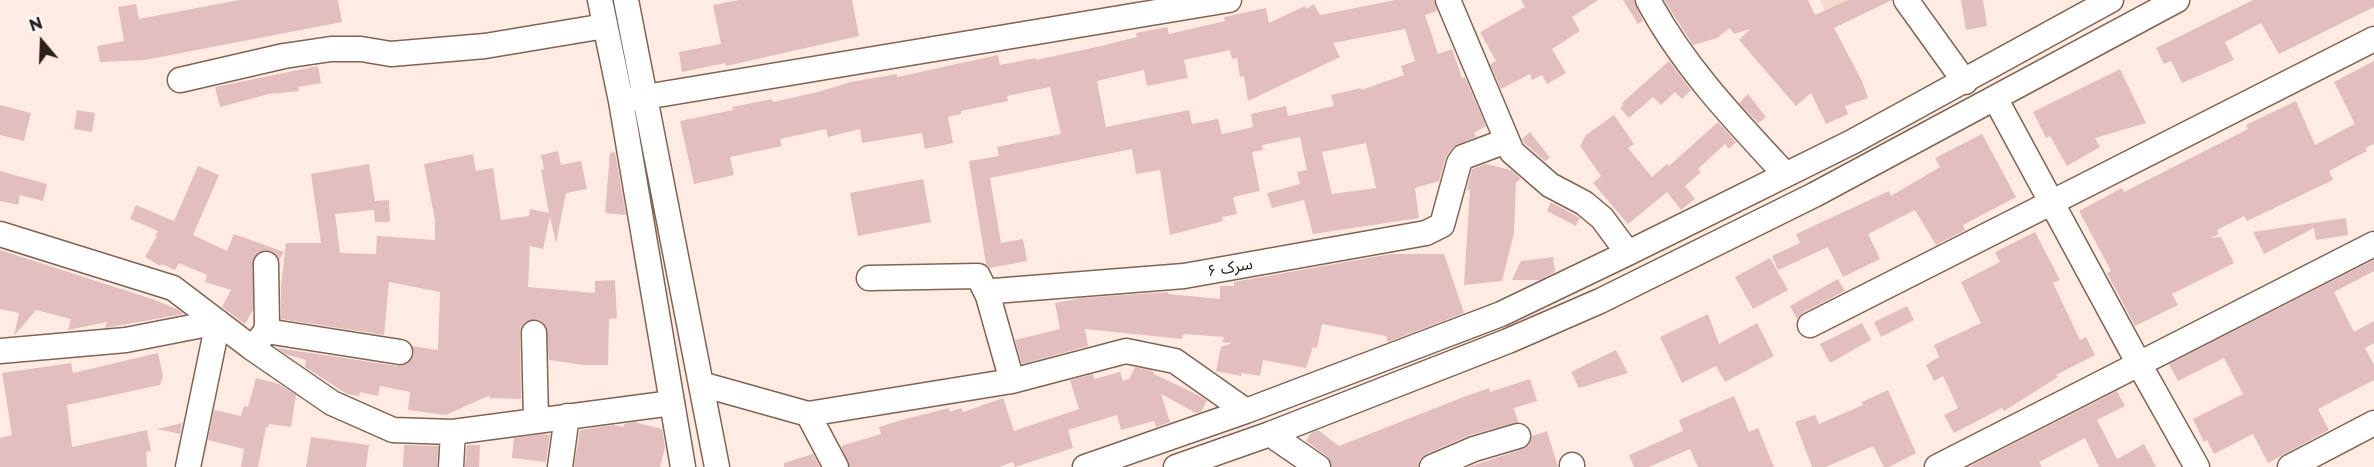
<!DOCTYPE html>
<html>
<head>
<meta charset="utf-8">
<style>
	body { margin:0 }
	#map { position:relative; width:2374px; height:467px; overflow:hidden; background:#ffebe1; font-family:Montserrat,sans-serif }
	canvas { display:block }
	.north { position:absolute; left:12px; top:12px; width:60px; height:60px; -webkit-text-stroke:4px #fdfdfd; paint-order:stroke; rotate:341deg; font-size:16px; font-weight:700; line-height:24px; text-align:center; color:#2c201a }
	.north::after { content:''; display:block; margin:auto; width:21px; height:27px; background:#2c201a; clip-path:polygon(50% 0,100% 100%,50% 72%,0 100%) }
</style>
</head>
<body>
<div id="map">
<canvas width="2374" height="467"></canvas>
<div class="north">N</div>
</div>
<script>
const context = document.querySelector('canvas').getContext('2d');
context.lineJoin = 'round';
function fill(path, color) { context.fillStyle = color; context.fill(path, 'evenodd'); }
function strokePath(path, color, width, dash) { context.strokeStyle = color; context.lineWidth = width; context.lineCap = dash ? 'butt' : 'round'; context.setLineDash(dash || []); context.stroke(path); }
function label(font, color, halo, rows, align = 'center') {
  context.font = font + ' Montserrat,"Noto Sans Arabic",sans-serif'; context.lineWidth = 6; context.setLineDash([]); context.textBaseline = 'middle'; context.strokeStyle = halo; context.fillStyle = color; for (const [text, x, y, turn = 0] of rows) {
    context.save(); context.translate(x, y); context.rotate((+turn || 0) * Math.PI / 180); context.textAlign = isNaN(turn) ? turn : align; if (halo) context.strokeText(text, 0, 0); context.fillText(text, 0, 0); context.restore();
  }
}
fill(new Path2D(`
	M1820,0H1857L1826,13Z`), '#f3dbce');
fill(new Path2D(`
	M239,0H338L342,22L145,60L100,62L97,46L124,41L118,7L136,4L139,19Z
	M739,0H852L859,36L726,66L725,63L682,72L679,52L721,44L713,5Z
	M1395,0H1434L1437,11L1425,15L1438,54L1452,49L1462,78L1465,77L1486,126L1474,133L1476,137L1458,144L1451,149L1445,159L1439,181L1415,188L1419,218L1313,234L1304,200L1272,208L1267,193L1300,184L1297,172L1307,170L1300,137L1262,145L1263,150L1252,152L1260,191L1233,197L1237,214L1222,217L1223,221L1170,235L1160,170L1136,174L1132,149L990,178L1001,243L1023,239L1027,261L989,268L986,264L969,161L999,156L997,147L1061,134L1050,87L1007,96L1008,101L961,111V114L948,117L953,143L925,149L922,133L862,143L860,129L828,137L826,129L780,139L782,146L730,157L734,175L694,184L680,121L733,110L732,107L772,99L773,102L818,92L851,82L897,74V77L998,55L1000,65L1036,58V60L1101,46L1137,37L1136,33L1167,27L1169,34L1225,21L1224,17L1266,8L1269,23L1305,6L1306,9L1314,4L1320,15ZM1405,29L1415,61L1401,66L1404,75L1361,90V88L1331,95L1334,106L1288,116L1286,106L1251,114L1253,127L1222,134L1218,119L1192,124L1189,110L1106,127L1097,81L1144,70L1147,86L1188,78L1184,60L1230,50L1232,59L1237,58L1240,77L1244,76L1248,101L1340,57L1333,43ZM1366,143L1376,188L1332,194L1322,152Z
	M1521,0H1598L1572,17L1580,31L1552,49L1566,73L1547,84L1542,75L1532,80L1530,74L1501,89L1490,64L1496,61L1480,32L1525,7Z
	M1623,0H1634L1643,21L1638,24Z
	M1664,0H1808L1815,15L1848,0H1892L1834,28L1862,81L1868,98L1845,106L1848,114L1826,124L1811,93L1796,106L1739,40L1750,29L1734,34L1730,28L1717,38L1693,45Z
	M1961,0H1983L1987,26L1966,30Z
	M2253,0H2374V7L2279,54L2261,23L2225,42L2234,60L2182,83L2171,61L2164,64L2156,48Z
	M1669,61L1691,90L1682,99L1675,92L1661,105L1653,97L1629,118L1620,108L1623,105L1622,103Z
	M2374,61V144L2365,148L2367,151L2329,171L2333,180L2247,221L2244,216L2217,230L2219,234L2211,238L2221,237L2234,263L2172,294L2178,305L2135,326L2107,273L2111,271L2079,211L2122,188L2124,192L2248,129L2246,125L2296,101L2315,145L2345,129L2355,124L2334,82Z
	M318,66L321,83L298,87L299,91L269,94L220,107L215,87Z
	M2120,69L2146,123L2095,138L2100,147L2067,166L2050,136L2046,138L2033,112Z
	M1748,94L1766,117L1758,123L1739,103Z
	M0,105L31,113L24,141L0,135Z
	M77,110L95,113L92,132L74,129Z
	M1614,115L1634,144L1628,148L1652,177L1667,164L1669,166L1718,122L1736,142L1729,149L1725,144L1698,169L1701,172L1685,186L1695,199L1681,210L1667,192L1628,224L1593,183L1601,176L1580,146L1586,135Z
	M1530,132L1550,158L1545,161L1524,143L1522,139Z
	M1982,134L2016,197L1963,225L1965,230L1936,245L1915,210L1868,234L1880,259L1843,277L1828,247L1778,270L1772,256L1800,243L1796,234L1889,191L1891,196L1940,167L1935,158Z
	M558,151L561,165L581,161L587,189L566,193L556,243L550,217L543,249L530,246L528,287L595,293V281L615,280L617,318L609,319L608,365H584L549,360L546,326L540,320L527,321L522,326L520,333L521,399L489,398L490,395L446,415L408,410L410,392L380,386L378,396L360,392L359,396L347,394L305,367L306,360L285,354L277,348L398,366L406,365L411,360L414,354L412,346L438,350L440,292L389,282L384,335L281,319V286L286,243H321L311,174L369,164L375,201L389,200L390,222H375L374,210L335,214L340,253L376,254L377,236L435,240V220L424,164L473,154L476,171L493,168L501,220L529,216L530,209L549,213L541,170L544,169L541,155Z
	M615,152L626,215L605,213L610,153Z
	M1486,164L1511,170L1521,179L1516,182L1514,233L1502,281L1464,285L1470,190H1467L1472,169Z
	M198,166L219,175L193,235L227,251L234,234L284,252L279,260L273,252L266,250L259,252L253,258V310L245,324L222,307L231,290L205,282L207,275L179,263L175,270L162,264L160,266L145,257L157,236H155L158,231L130,219L136,205L174,221Z
	M0,171L47,184L43,201L20,195L18,205L0,201Z
	M923,179L931,222L858,236L850,193Z
	M1551,202L1580,218L1576,226L1547,211Z
	M2346,218L2348,235L2316,240L2314,228L2264,254L2253,232Z
	M2035,232L2060,280L2053,283L2080,340L2086,337L2095,355L2056,375L2058,377L2004,411L2002,408L1954,433L1944,415L1958,408L1943,376L1934,381L1926,365L1939,357L1934,345L1981,323L1961,282L2000,262L1995,252Z
	M0,250L152,299L177,309L184,314L105,328L107,322L68,330L71,319L36,310L14,336L19,313L0,309Z
	M1391,254H1444L1464,313L1388,342L1386,336L1322,324L1317,348L1313,347L1306,368L1263,360L1260,376L1242,373L1241,376L1216,371L1221,347L1232,343L1222,342L1224,337L1183,334L1182,339L1085,329L1088,346L1022,364L1015,340L1060,329L1055,303L1081,298L1168,292V294L1220,299V286H1234V282Z
	M1553,257L1555,272L1540,280H1512L1521,261Z
	M1770,258L1788,290L1753,309L1735,277Z
	M2374,260V271L2334,292L2354,332L2374,321V343L2365,348L2374,365V380L2318,409L2329,430L2268,463L2253,434L2214,454L2207,440L2204,442L2193,419L2243,394L2224,358L2178,381L2169,364Z
	M1838,279L1845,291L1804,312L1797,319L1790,306Z
	M1907,306L1914,320L1881,337L1874,322Z
	M1708,314L1719,344L1757,323L1774,356L1725,382L1716,366L1682,383L1660,337Z
	M1862,323L1871,340L1830,363L1820,344Z
	M1616,350L1628,373L1579,388L1571,372Z
	M158,353L163,376L160,385L67,405L72,447L147,430L151,451L146,452L147,467H0V438L12,435L2,373L71,363L73,373Z
	M1135,367L1153,371L1154,374L1198,395L1207,401L1201,412L1196,413L1161,394L1170,422L1156,427L1154,421L1121,430L1117,415L1068,430L1073,448L1015,467L1013,462L999,467H850L841,446L881,434L879,427L898,421L949,408L950,412L961,408L963,412L1003,398L1014,431L1079,409L1070,380L1093,374L1094,379L1120,372L1123,381L1131,378L1130,377Z
	M256,378L279,384L296,395L291,427L269,424L268,428L266,427L258,467H241L244,449L208,440L214,410L241,416L244,406L248,407Z
	M1530,379L1537,401L1514,408L1518,422L1470,435L1426,454L1420,459L1418,467H1332L1327,456L1306,441L1311,433L1318,430L1339,446L1461,398L1489,388L1490,392Z
	M1888,390L1916,453L1889,467H1884L1873,446L1826,467H1812L1795,422L1815,415L1819,424L1863,405L1862,402Z
	M2117,391L2125,406L2097,420L2117,459L2144,444L2156,467H2099L2085,438L2039,462L2042,467H1968Z
	M1734,396L1749,432L1758,428L1774,467H1698L1690,449L1649,467H1634L1629,455L1683,431L1679,420Z
	M634,422L662,429L665,447L660,467H574L580,430L613,425L624,427V424Z
	M182,423L180,434L157,429Z
	M1547,431L1558,467H1468L1523,449L1529,445L1532,436Z
	M543,434L550,435L546,462L512,458L514,438Z
	M311,437L369,445L366,467H306Z
	M404,445L438,446L437,467H403Z
	M467,445H480L479,467H465Z
	M813,454L820,467H784V463Z`), '#e2bebe');
const minor = new Path2D(`
	M600,0L621,101L683,467
	M626,0L717,467
	M1448,0L1512,152L1550,185L1584,203L1602,218L1628,253
	M1648,0C1683,66 1735,120 1785,174
	M1906,0L1965,82
	M180,80L284,56L331,49H361L391,54L485,46L605,26
	M1995,98L2139,364L2197,467
	M621,101L1229,0
	M0,234L173,288L252,348L332,403L393,430L453,432L672,403
	M869,278L978,276L988,296L1012,381
	M988,296L994,291L1184,276L1426,233L1442,225L1459,163L1463,157L1506,141
	M1810,325L2374,39
	M266,331L400,352
	M534,333L536,420
	M256,344L266,331L267,323L266,264
	M0,351L126,340L218,322L188,467
	M701,384L808,414L1012,381L1126,351L1175,361L1246,411
	M808,414L836,467
	M1270,434L1318,467
	M1572,465V467
	M451,467L453,432
	M560,467L567,416
	M1085,467L1246,411L1501,314L1628,253L1852,142L2111,0
	M1176,467L1270,434L1508,341L1600,301L1814,195L2177,0
	M1432,467L1474,449L1518,436
	M1937,467L2374,244
	M2290,467L2374,423`);
strokePath(minor, '#7f6455', 27);
strokePath(minor, '#fff', 24);
label('16px', '#2c201a', '#fdfdfd', [
	["سرک ۶",1230,268,-10]
]);
</script>
</body>
</html>
